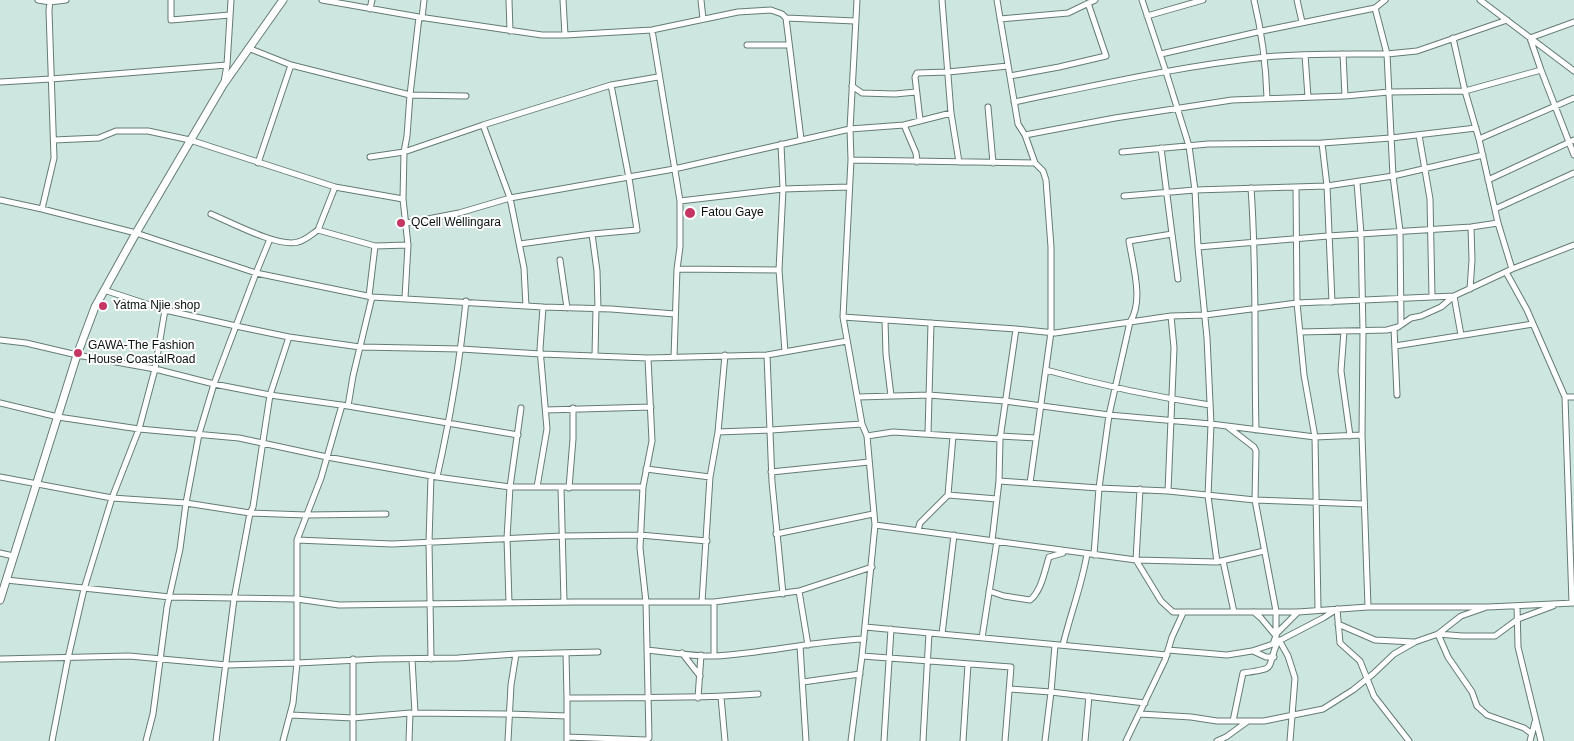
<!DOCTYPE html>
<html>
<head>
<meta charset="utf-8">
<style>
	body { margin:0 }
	canvas { display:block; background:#cee6e0 }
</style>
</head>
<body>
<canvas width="1574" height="741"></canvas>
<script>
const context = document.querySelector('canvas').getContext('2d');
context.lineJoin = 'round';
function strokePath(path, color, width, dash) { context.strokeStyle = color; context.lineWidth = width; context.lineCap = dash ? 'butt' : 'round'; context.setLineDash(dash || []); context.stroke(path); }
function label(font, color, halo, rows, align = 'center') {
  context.font = font + ' Arial,sans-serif'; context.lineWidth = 4; context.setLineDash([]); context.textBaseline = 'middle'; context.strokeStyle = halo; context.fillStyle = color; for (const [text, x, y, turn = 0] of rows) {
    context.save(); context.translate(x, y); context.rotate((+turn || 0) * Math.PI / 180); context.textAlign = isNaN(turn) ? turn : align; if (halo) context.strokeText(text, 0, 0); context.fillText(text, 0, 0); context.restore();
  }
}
const street = new Path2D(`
	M38,0L50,2L66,0
	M171,0V20L230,15
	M322,0L419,17L542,35H565L652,30L738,12L771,10L782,14L786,18L855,21
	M509,0L510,31
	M563,0L565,35
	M701,0L703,19
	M942,0L951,113L959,162
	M997,0L1018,124L1025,135L1035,163L1043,171L1046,180L1051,247V332L1030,483
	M1142,0L1166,72L1189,146L1195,190L1198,247L1207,338L1211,424L1208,496L1217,562
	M1254,0C1262,33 1266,65 1267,98
	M1297,0L1302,22
	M1385,0L1375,8L1387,54L1417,51L1507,20
	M1480,0L1574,71
	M370,9L372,0
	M1147,16L1203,0
	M422,18L424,0
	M786,18L801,139
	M1000,19L1068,13L1095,0
	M1574,22L1530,38L1541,70L1574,155
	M652,30L680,201V247L677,269L674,357
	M1453,38L1465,91L1479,139L1498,223L1512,269
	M747,45H789
	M248,48L291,65L410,95L466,96
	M1161,54L1262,31L1375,8
	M1343,54L1345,96
	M1305,55L1308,97
	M1010,76L1059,67L1106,56L1088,3
	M0,82L51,79L227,65
	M224,82L227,65L231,0
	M852,86L862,93L895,94L916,92
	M1014,102C1097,85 1181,66 1265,57C1306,53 1346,54 1387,54L1393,176L1400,231L1401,325
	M988,107L993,163
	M920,120L915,77L917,73L948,72L1008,66
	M483,125L510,198L524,268L526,306
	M904,125L916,153L917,162
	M1025,135L1115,118L1232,100L1345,96L1389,92L1465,91L1541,70
	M1419,135L1430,199L1432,297
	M1479,139L1574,98
	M54,140L99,138L116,131H148L190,140L335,187L403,199
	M1322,143L1327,186L1332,302
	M781,144L783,189L779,270L785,352
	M1122,152L1208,144L1322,143L1391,138L1476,128
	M370,157L404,152L483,125L611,85L658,77
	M851,160L1035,163
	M258,163L291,65
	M1488,180L1574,140
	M1357,183L1361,234L1363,331L1362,435L1368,607
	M335,187L318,230L375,246L408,245
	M1296,187L1297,303L1304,375L1315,437L1318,610
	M1251,188C1257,269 1254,350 1256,430
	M1124,196L1195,190L1327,186L1393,176L1483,155
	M0,200L42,209L136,233L256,273L372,297L543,307L611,309L675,314
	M680,201L783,189L848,187
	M42,209L54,158L49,11L50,0
	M1495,209L1574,173
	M211,214C230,222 279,248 298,242C306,240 312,234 318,230
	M407,223L459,213L510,198L674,169L850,129L904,125L951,113
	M592,234L597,271L598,309
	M1172,234L1178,279
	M520,244L592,234L637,230L629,178L611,85
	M1198,247L1328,236L1471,227L1498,223
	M560,260L567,308
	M677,269L779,270
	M1506,272L1527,310L1565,397L1572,603
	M1470,289L1472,260L1471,227
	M104,290L165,310L236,326L289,337L360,347L461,349L541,354L648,358L767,355L847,341
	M369,296L375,246
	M405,298L408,245L403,199L404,152L407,136L410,95L419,17
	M843,317L1016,329L1055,333L1171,316L1205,315L1297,303L1454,296L1512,269L1574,245
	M885,320L886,354L891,396
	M1394,328L1397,395
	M1344,331L1341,371L1350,436
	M1300,332L1387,330L1398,327L1411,318L1421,316L1441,307L1454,296L1461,335
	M0,340L26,343L77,355L155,369L214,384L270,395L289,337
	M1395,346L1533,324
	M767,355L772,482L783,594
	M595,356L596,308
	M1046,370C1100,385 1155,397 1210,405
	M858,397L929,395L1005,401L1109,415L1211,424L1315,437L1362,435
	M1565,397H1574
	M0,403L58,417L139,429L239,438L327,457L437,477L510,487H643
	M348,406L353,376L372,297
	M546,410L651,407
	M1228,427L1254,447L1256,451L1255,500L1276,611V636
	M718,432L771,430L862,424
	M928,434L931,323
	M867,436L893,432L1000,439
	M1000,436L1036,438
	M646,469L710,477
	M771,472L869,462
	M0,477L112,498L186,503L250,513L306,515L386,514
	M437,477C450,419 460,361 466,301
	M999,481L1099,488L1168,491L1255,500L1364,504
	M537,487L547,429L540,349L543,307
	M561,488L564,602
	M569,488L573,439V408
	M1140,489L1136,560L1161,601L1173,612H1298L1368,607H1488L1574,603
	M1168,491L1174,348L1171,316
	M948,495L997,499
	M875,525L1136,560L1217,562L1264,551
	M918,530L920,523L948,495L953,436
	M776,534L873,514
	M297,540L392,544L562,536L640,535L707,541
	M992,541L999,481L1000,439L1016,329
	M0,553L13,556
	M1094,555L1099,488L1109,415L1130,322C1144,301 1133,266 1129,241L1172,234L1161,148
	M1223,561L1234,612
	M6,580L170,597L297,599L339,605L576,602H714L799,591L872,567
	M799,591L808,645
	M989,591L1004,596L1030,600C1041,592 1045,570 1049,557L1063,553
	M702,602L710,477L718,432L725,355
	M509,603L507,538L510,487L521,408
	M1517,606L1518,647L1541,741
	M1254,612L1261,618L1276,636
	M1338,624L1375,640L1414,642
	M865,627L1167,655
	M942,634L954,535
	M1438,634L1448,657L1472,692L1477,706L1487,715L1524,728L1532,734
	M1438,634L1462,636H1495L1518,619L1553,606
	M982,638L997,541
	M1279,640L1288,656L1295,678L1290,741
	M1273,644L1323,618L1337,609L1340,643L1360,661L1374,696L1409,741
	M1055,645L1051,692L1145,703
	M1063,645C1070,615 1082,585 1087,554
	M800,646L806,741
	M647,650C669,652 694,657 715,656C765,653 814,641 864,639
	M1168,650L1227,655L1252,651L1273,644L1277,633L1298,612
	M1253,651L1266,657H1274
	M566,653L567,698C631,697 695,699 758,694
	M682,653L700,676
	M714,656V602
	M862,656L1011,667L1005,741
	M0,659L129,656L227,665L297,663L380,659L458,658L516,654L598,652
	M353,659V741
	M412,659L415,713
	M431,659L429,542L431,476
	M803,682L860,674
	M1010,689L1051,692L1045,741
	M721,697L725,741
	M698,698L701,655
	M1140,714L1191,717L1217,721H1264L1323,709L1353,690L1373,674L1394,654L1415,642L1438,634L1461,616L1484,608
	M291,715L353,718L410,713L508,714L567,716
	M1233,721L1243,673C1279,668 1265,670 1278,641
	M567,737L646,740L649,738L646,602L640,548L643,487L652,441L648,358
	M52,741L68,658L84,589L112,498L139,429L155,369L165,310
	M146,741L153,714L167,607L180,549L186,503L199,434L214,384L256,273L270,239
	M216,741L234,599L250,513L253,507L270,395L348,406L518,435
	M283,741L293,703L297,663V540L321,478L342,405
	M409,741L410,713
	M508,741L511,685L516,654
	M567,741V698
	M851,741L862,656L875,525L867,436L862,424L843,317L851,160L850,129L857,0
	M884,741L891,629
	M923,741L929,633
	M963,741L968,664
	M1085,741L1089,696
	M1126,741L1165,660L1172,637L1183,613
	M1217,741L1226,737L1248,721
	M1530,741L1535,722`);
const secondary = new Path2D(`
	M0,600L77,355L95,307L136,233L223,85L283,0`);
strokePath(street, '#657b76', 7);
strokePath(secondary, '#657b76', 9);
strokePath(street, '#fff', 5);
strokePath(secondary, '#fff', 7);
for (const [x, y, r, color] of [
	[690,213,6,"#c53762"],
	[401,223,5,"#c53762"],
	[103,306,5,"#c53762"],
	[78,353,5,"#c53762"]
]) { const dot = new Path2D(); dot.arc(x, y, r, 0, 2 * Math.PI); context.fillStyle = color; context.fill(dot); strokePath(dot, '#fff', 2); }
label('12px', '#08100e', '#fff', [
	["Fatou Gaye",701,213],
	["QCell Wellingara",411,223],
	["Yatma Njie shop",113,306],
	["GAWA-The Fashion",88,346],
	["House CoastalRoad",88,360]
], 'left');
</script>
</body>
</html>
